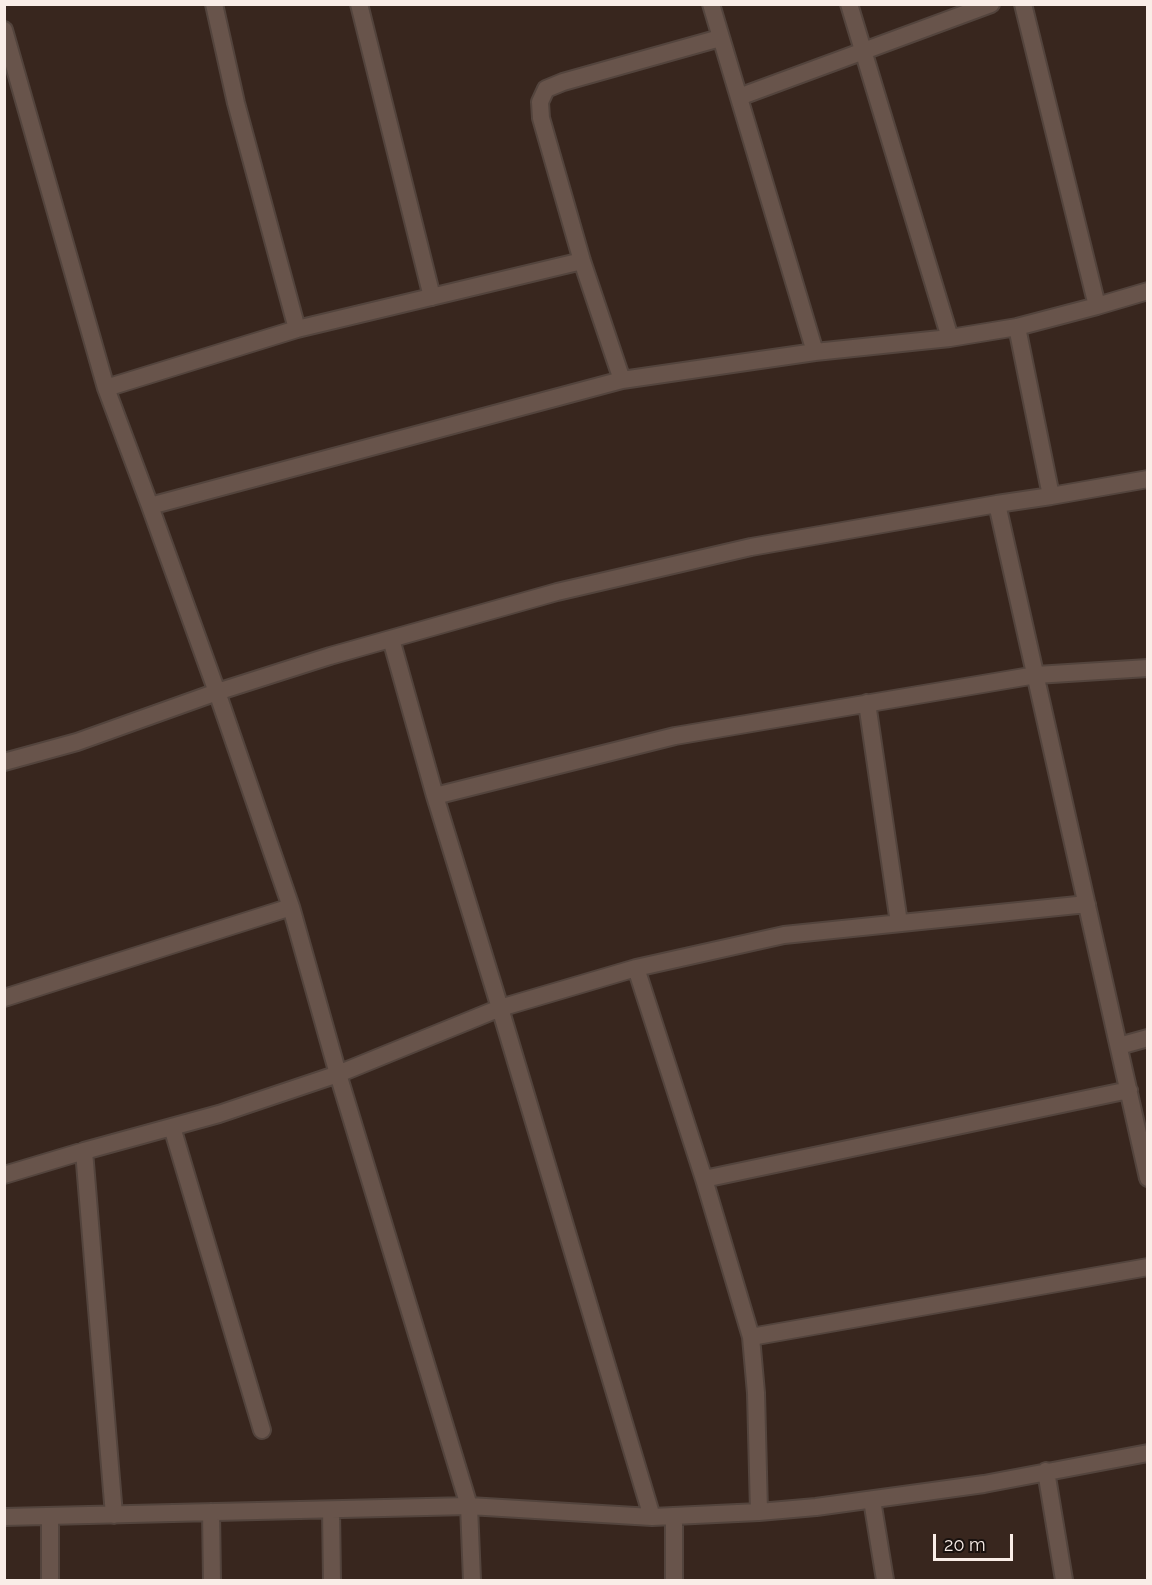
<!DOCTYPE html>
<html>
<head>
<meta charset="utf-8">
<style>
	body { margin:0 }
	#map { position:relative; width:1152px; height:1585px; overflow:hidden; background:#38261e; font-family:Raleway,sans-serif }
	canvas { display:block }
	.frame { position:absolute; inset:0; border:6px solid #f9ede7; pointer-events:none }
	.scale { position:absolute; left:933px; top:1534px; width:80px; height:27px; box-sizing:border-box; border:3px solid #f9ede7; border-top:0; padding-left:8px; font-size:18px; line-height:21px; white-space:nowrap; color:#f9ede7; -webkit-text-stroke:4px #19110e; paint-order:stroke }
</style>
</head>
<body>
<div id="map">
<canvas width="1152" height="1585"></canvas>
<div class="frame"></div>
<div class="scale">20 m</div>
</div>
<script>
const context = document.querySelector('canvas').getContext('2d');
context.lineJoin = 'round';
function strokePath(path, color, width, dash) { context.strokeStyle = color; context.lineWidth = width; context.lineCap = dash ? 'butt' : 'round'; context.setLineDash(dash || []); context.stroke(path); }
const minor = new Path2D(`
	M214,4L236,103L297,329
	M359,4L432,297
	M711,4L815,352
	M849,4L950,338
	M1023,4L1097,306
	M4,30L106,388L150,506L217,692L291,907L338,1074L469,1506L652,1517L759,1512L816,1507L984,1484L1148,1453
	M739,97L991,4
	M1017,327L1051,496
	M622,380L582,261L541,118L540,102L546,89L563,82L720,38
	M106,388L297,329L582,261
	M997,504L1148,1178
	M150,506L622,380L815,352L950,338L1017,327L1097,306L1148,291
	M391,639L435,796L500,1008L652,1517
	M867,703L899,923
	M4,762L77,742L217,692L330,656L557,592L751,547L997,504L1051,496L1148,479
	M435,796L675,736L1036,675L1148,668
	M636,968L704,1179L751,1337L756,1393L759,1512
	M4,998L291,907
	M1119,1046L1148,1038
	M172,1127L262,1430
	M84,1151L114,1515
	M4,1175L84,1151L219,1114L338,1074L500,1008L636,968L784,935L1087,904
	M704,1179L1129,1090
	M751,1337L1148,1267
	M1046,1471L1064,1580
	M872,1500L885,1580
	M331,1510L332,1580
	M211,1512L212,1580
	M50,1516V1580
	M674,1516V1580
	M4,1517L469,1506L472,1580`);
strokePath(minor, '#53443d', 20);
strokePath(minor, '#68544b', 16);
</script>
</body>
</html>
